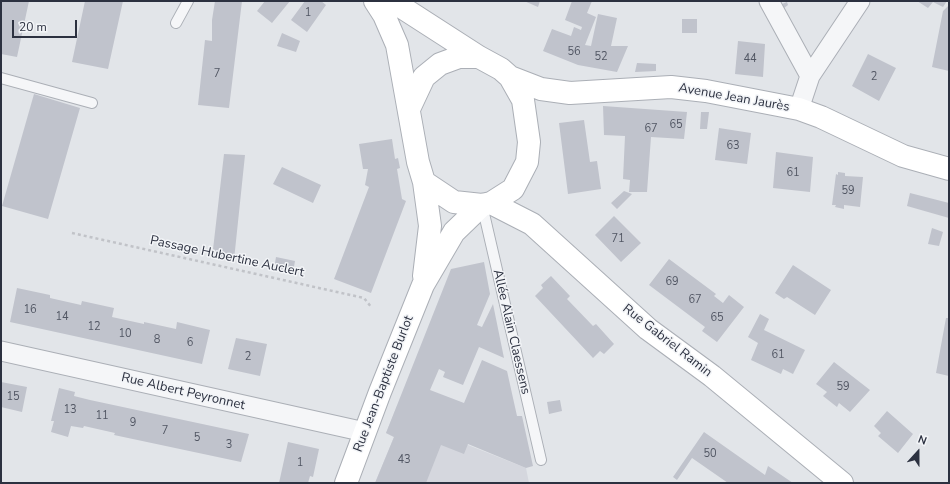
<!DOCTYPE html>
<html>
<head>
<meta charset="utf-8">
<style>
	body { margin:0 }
	#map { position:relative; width:950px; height:484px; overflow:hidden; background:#e2e5e9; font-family:"Nunito Sans",sans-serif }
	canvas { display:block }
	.frame { position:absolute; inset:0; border:2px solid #2c3140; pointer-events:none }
	.north { position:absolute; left:898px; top:432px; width:40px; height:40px; -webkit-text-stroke:3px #f2f4f7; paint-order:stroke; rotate:21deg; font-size:11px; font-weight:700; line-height:16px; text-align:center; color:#2c3140 }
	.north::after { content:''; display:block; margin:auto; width:14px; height:18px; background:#2c3140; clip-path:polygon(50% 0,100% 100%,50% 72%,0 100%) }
	.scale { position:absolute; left:12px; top:20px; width:65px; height:18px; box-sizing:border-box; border:2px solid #2c3140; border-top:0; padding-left:5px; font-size:12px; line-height:14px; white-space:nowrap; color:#2c3140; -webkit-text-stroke:3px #f2f4f7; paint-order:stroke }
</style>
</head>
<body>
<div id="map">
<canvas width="950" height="484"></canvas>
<div class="frame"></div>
<div class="north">N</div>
<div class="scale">20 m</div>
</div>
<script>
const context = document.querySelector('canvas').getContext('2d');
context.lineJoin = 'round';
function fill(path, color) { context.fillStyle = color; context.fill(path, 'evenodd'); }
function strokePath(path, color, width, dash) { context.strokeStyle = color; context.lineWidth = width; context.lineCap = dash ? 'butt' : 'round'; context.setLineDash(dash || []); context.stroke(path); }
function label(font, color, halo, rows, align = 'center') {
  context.font = font + ' "Nunito Sans",sans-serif'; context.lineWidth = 3; context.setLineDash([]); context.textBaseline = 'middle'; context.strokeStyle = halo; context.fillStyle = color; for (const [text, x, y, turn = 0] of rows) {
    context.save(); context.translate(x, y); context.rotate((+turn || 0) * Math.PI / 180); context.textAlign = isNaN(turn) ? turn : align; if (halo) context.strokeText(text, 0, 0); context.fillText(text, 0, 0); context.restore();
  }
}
fill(new Path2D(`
	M397,406L435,432L526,468L529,483H375L394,437L386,433Z`), '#d5d7de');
fill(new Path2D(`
	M1,1H29L17,57L1,54Z
	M85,1H123L108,69L72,62Z
	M215,1H242L229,108L198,105L205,40L212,41V20Z
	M265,1H290L272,23L257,11Z
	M305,1H321L326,5L307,32L291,20Z
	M524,1H540L538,7Z
	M572,1H592L587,13L596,17L585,45L591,46L598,14L617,18L611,46H628L617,72L578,65L543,51L552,29L571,36L574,27L581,30L582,27L565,20Z
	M917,1H947L943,7L933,2L928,8Z
	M787,2L788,5L784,8L782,4Z
	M949,5V71L932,67L943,11Z
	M682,19H697V33H682Z
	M282,33L300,41L296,52L277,46Z
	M738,41L765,44L763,77L735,74Z
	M868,54L896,68L879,101L852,86Z
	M637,63L656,64V71L635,72Z
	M34,94L80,108L48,219L2,206Z
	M603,106L687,112L684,139L651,137L647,192H629L630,180L623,179L625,136L604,135Z
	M701,112H709L707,129H700Z
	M584,120L590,162L597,161L601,189L568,194L559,123Z
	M719,128L751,133L747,164L715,160Z
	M392,139L395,159L398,158L400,168L397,169L402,199L406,201L371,293L334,279L369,187L365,185L368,169H363L359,144Z
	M776,152L813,157L810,192L773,188Z
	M224,154L245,155L234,260L212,258Z
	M282,167L321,185L313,203L273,184Z
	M838,172L845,173V176L863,177L860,207L844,205V209L835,207L836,205H832L836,174L838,175Z
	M624,191L632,194L617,209L611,203Z
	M910,193L949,203V218L907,206Z
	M614,216L641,243L621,262L595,235Z
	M932,228L943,232L939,246L928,244Z
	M276,257L295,261L293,272L274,269Z
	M669,259L716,294L714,296L723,303L729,295L744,307L717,342L702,331L705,327L649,285Z
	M484,262L490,294L477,325L482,327L493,304L504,358L479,347L463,385L443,377L445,372L439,369L430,390L464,403L482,360L507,371L517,416H522L533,466L526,468L468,444L464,454L441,445L426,483H375L394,437L386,433L451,269Z
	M793,265L831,290L815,315L787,297L784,299L775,293Z
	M551,276L570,296L567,299L593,326L596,324L614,344L604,354L600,351L593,358L535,296L543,288L541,285Z
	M17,288L50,295V298L81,305L82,301L114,308L112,317L144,324V322L176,329L177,322L210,330L202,364L10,322Z
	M760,314L769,319L764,330L805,350L793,374L783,369L781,374L751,360L758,343L748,337Z
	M946,318H949V376L936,373Z
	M236,338L267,344L260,376L228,369Z
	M834,362L870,390L850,412L839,403L837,407L823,396L827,392L816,384Z
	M1,382L27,387L22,412L1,407Z
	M59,388L75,392L74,396L90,400L249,434L241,462L114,435L115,433L84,426L83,428L71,426L68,437L51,432L54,421H51Z
	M560,400L562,411L549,414L547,402Z
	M887,411L913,434L898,453L878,436L881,433L874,426Z
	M704,432L765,475L768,466L793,483H728L692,458L677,480L673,477Z
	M288,442L319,449L313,477L310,476L308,483H279Z`), '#c0c3cc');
const lane = new Path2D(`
	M176,23L188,1
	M1,78L92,103
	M482,205L541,460`);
const street = new Path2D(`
	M769,1L810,76
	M799,109L810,76L860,1
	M1,351L365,432`);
const secondary = new Path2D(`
	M375,1L384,15L397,45L418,162L424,182L430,226L424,276
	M392,1L479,57L501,69L510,77L523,100L529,142L527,162L513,189L491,203L482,205L454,202L424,182
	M510,77L541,89L570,93L671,87L706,91L799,109L821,117L903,156L949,169
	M409,109L424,77L440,64L459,57H479
	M491,203L532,224L648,329L712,376L842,483
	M346,483L380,392L423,285L454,232L482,205`);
strokePath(lane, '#abafb6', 12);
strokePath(street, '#abafb6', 21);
strokePath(secondary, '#abafb6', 24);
strokePath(new Path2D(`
	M72,233L364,298L372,308`), '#c1c3c8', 2.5, [3, 3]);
strokePath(lane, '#f5f6f8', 10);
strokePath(street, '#f5f6f8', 19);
strokePath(secondary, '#fff', 22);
label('11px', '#515663', null, [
	["1",308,13],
	["56",574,52],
	["52",601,57],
	["44",750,59],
	["7",217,74],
	["2",874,77],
	["65",676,125],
	["67",651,129],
	["63",733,146],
	["61",793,173],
	["59",848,191],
	["71",618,239],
	["69",672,282],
	["67",695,300],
	["16",30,310],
	["14",62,317],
	["65",717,318],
	["12",94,327],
	["10",125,334],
	["8",157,340],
	["6",190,343],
	["61",778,355],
	["2",248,357],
	["59",843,387],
	["15",13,397],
	["13",70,410],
	["11",102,416],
	["9",133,423],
	["7",165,431],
	["5",197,438],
	["3",229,445],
	["50",710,454],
	["43",404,460],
	["1",300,463]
]);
label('13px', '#2c3140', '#f2f4f7', [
	["Avenue Jean Jaurès",734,98,10],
	["Passage Hubertine Auclert",227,257,12],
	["Allée Alain Claessens",511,332,77],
	["Rue Gabriel Ramin",667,341,38],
	["Rue Jean-Baptiste Burlot",384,384,-69],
	["Rue Albert Peyronnet",183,392,13]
]);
</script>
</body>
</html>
